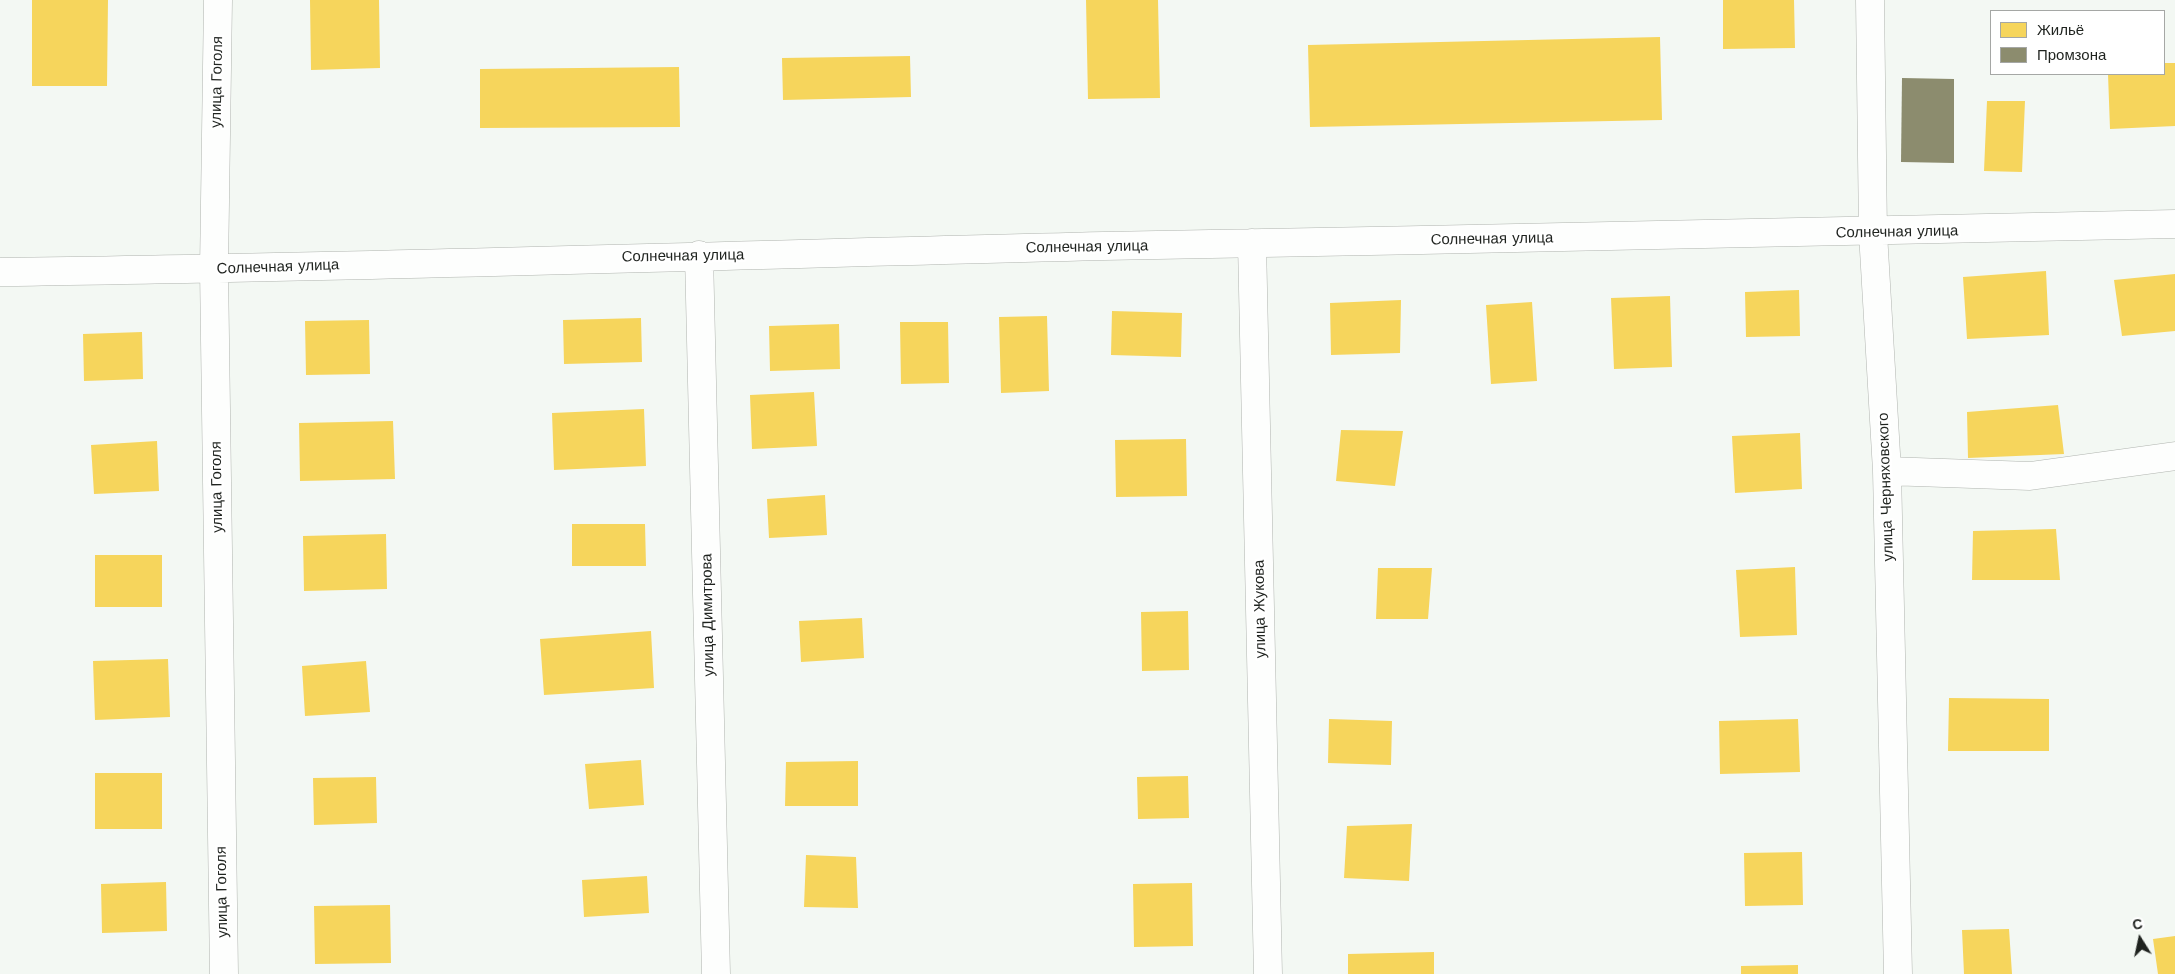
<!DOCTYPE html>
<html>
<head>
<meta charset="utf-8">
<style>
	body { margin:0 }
	#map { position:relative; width:2175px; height:974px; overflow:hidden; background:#f3f8f3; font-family:"Work Sans",sans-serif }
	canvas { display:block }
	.legend { position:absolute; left:1990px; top:10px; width:175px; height:65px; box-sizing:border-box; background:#fff; border:1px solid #a5a7a5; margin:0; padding:6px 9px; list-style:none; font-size:15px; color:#1f231f }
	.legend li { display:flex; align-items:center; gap:10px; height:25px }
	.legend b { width:25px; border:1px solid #a5a7a5 }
	.north { position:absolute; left:2115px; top:914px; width:50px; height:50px; -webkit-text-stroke:4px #fff; paint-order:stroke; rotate:350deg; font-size:14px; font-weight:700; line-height:20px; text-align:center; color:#1f231f }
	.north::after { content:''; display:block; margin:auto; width:18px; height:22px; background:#1f231f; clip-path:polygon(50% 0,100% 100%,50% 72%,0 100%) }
</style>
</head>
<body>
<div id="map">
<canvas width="2175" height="974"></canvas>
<ul class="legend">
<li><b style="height:14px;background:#f6d55c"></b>Жильё</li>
<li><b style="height:14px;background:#8c8c6e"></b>Промзона</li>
</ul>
<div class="north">С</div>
</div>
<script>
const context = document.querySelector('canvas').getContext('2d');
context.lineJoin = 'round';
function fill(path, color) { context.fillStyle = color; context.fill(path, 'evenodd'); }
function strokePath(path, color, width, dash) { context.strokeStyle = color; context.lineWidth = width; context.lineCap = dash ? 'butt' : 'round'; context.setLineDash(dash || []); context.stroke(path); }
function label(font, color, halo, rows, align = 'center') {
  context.font = font + ' "Work Sans",sans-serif'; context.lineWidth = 5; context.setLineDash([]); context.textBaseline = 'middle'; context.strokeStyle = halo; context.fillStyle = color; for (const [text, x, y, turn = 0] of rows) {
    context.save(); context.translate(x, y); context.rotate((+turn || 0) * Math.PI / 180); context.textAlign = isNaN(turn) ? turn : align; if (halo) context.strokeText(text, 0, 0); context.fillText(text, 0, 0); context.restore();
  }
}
fill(new Path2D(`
	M32,0H108L107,86H32Z
	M310,0H379L380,68L311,70Z
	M1086,0H1158L1160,98L1088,99Z
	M1723,0H1794L1795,48L1723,49Z
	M1660,37L1662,120L1310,127L1308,45Z
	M910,56L911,97L783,100L782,58Z
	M2164,63H2175V126L2110,129L2108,74H2164Z
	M679,67L680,127L480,128V69Z
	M1987,101H2025L2022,172L1984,171Z
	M2046,271L2049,335L1967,339L1963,277Z
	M2175,274V331L2122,336L2114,280Z
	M1799,290L1800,336L1746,337L1745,292Z
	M1670,296L1672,367L1614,369L1611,298Z
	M1401,300L1400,353L1331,355L1330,303Z
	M1532,302L1537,381L1491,384L1486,305Z
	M1112,311L1182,313L1181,357L1111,355Z
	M1047,316L1049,391L1001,393L999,317Z
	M641,318L642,362L564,364L563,320Z
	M369,320L370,374L306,375L305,321Z
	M900,322H948L949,383L901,384Z
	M839,324L840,369L770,371L769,326Z
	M142,332L143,379L84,381L83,334Z
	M814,392L817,446L752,449L750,395Z
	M2058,405L2064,454L1968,458L1967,412Z
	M644,409L646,466L554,470L552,413Z
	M393,421L395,479L300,481L299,423Z
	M1341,430L1403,431L1395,486L1336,481Z
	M1800,433L1802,489L1735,493L1732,436Z
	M1186,439L1187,496L1116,497L1115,440Z
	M157,441L159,491L94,494L91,445Z
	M825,495L827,535L769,538L767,499Z
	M572,524H645L646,566H572Z
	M2056,529L2060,580H1972L1973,531Z
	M386,534L387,589L304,591L303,536Z
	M95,555H162V607H95Z
	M1795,567L1797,635L1740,637L1736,570Z
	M1378,568H1432L1428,619H1376Z
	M1188,611L1189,670L1142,671L1141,612Z
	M862,618L864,658L801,662L799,621Z
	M651,631L654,688L544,695L540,639Z
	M168,659L170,717L95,720L93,661Z
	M366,661L370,712L305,716L302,666Z
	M1949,698L2049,699V751H1948Z
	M1329,719L1392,721L1391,765L1328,763Z
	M1798,719L1800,772L1720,774L1719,721Z
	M641,760L644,805L589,809L585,764Z
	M858,761V806H785L786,762Z
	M95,773H162V829H95Z
	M1188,776L1189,818L1138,819L1137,777Z
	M376,777L377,823L314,825L313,778Z
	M1412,824L1409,881L1344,878L1347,826Z
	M1802,852L1803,905L1745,906L1744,853Z
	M806,855L856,857L858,908L804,907Z
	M647,876L649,913L584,917L582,880Z
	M166,882L167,931L102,933L101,884Z
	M1192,883L1193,946L1134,947L1133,884Z
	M390,905L391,963L315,964L314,906Z
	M2009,929L2012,974H1964L1962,930Z
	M2175,936V974H2158L2153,939Z
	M1434,952V974H1348V954Z
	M1798,965V974H1741V966Z`), '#f6d55c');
fill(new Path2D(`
	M1902,78L1954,79V163L1901,162Z`), '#8c8c6e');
const minor = new Path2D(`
	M218,0L214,269L224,974
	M1870,0L1873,233L1887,471L1898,974
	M1252,243L1268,974
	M699,255L716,974
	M0,272C368,267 736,255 1104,246C1461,239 1818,234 2175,224
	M1887,471L2030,476L2175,456`);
strokePath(minor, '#b0b4af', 29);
strokePath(minor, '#fdfefd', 28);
label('15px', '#1f231f', '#fff', [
	["улица Гоголя",217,82,-89],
	["Солнечная улица",1897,232,-1],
	["Солнечная улица",1492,239,-1],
	["Солнечная улица",1087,247,-1],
	["Солнечная улица",683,256,-1],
	["Солнечная улица",278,267,-2],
	["улица Гоголя",217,487,-91],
	["улица Черняховского",1886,487,-92],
	["улица Жукова",1260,609,-91],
	["улица Димитрова",708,615,-91],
	["улица Гоголя",222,892,-91]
]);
</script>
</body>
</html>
